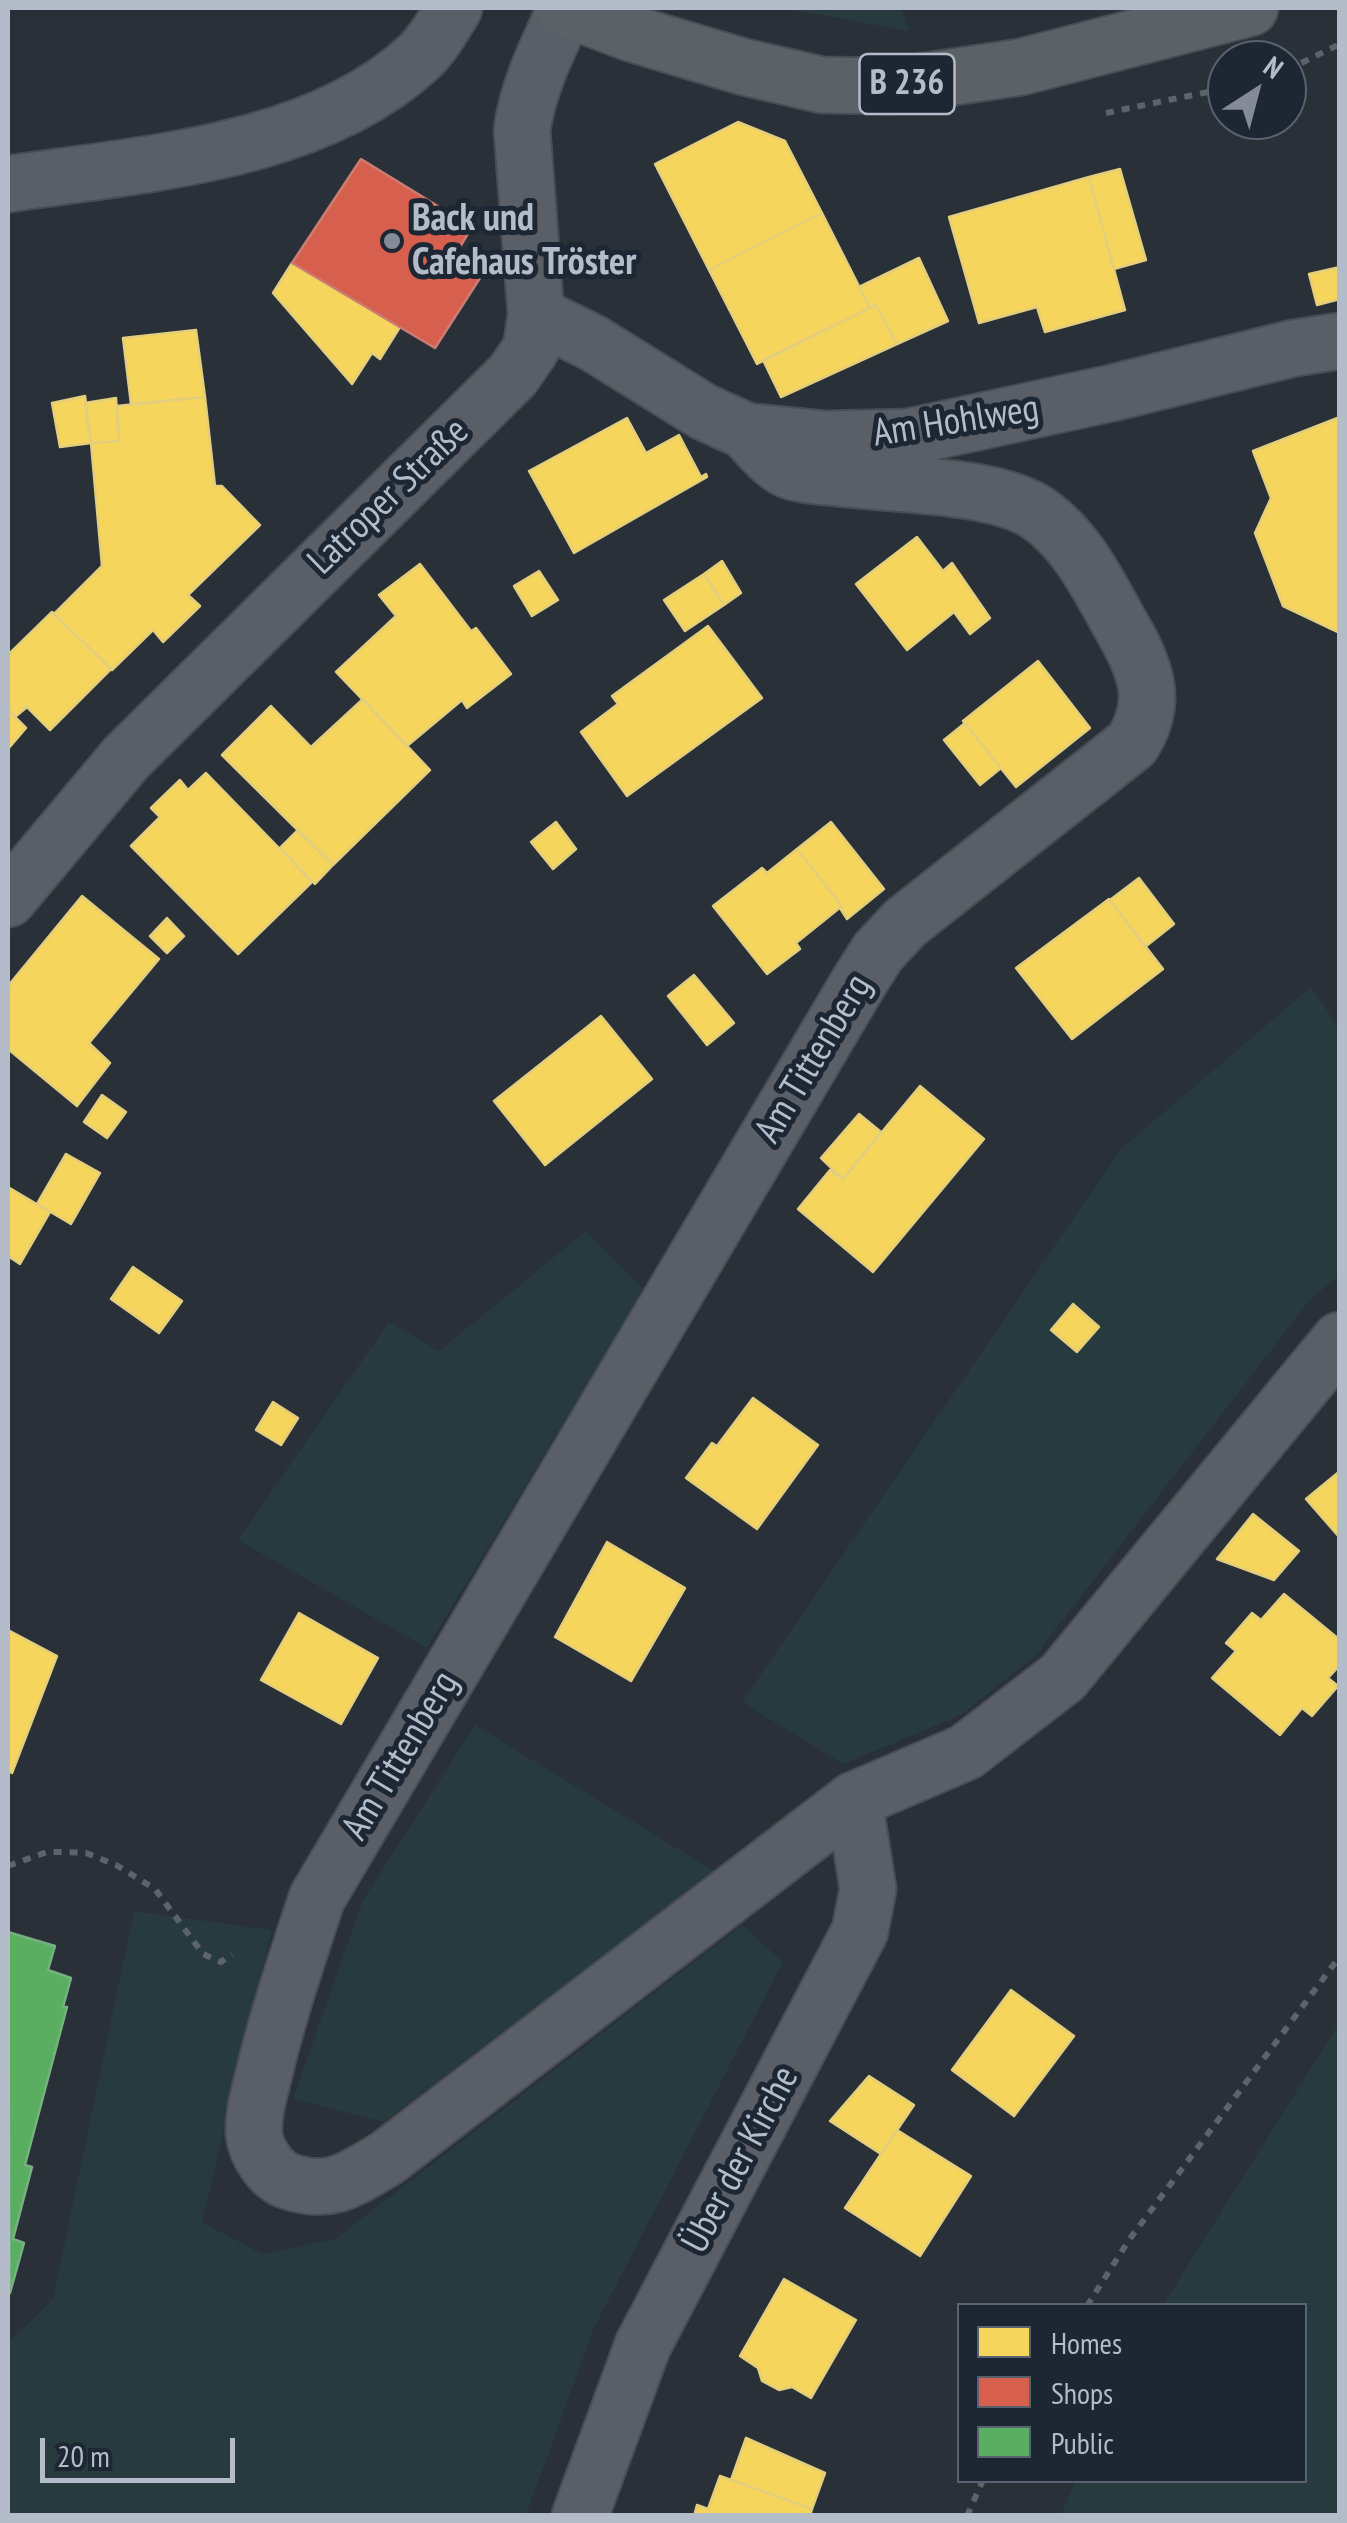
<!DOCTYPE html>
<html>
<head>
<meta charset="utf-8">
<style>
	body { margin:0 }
	#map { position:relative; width:1347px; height:2523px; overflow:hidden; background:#2a3038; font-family:"PT Sans Narrow",sans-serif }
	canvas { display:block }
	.frame { position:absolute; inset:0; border:10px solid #b4bcc9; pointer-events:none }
	.legend { position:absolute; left:957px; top:2303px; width:350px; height:180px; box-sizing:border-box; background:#1d2633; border:2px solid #59626f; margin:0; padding:12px 18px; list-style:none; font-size:30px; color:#b4bcc9 }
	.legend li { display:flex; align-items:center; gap:20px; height:50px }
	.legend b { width:50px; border:2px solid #59626f }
	.north { position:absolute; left:1207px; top:40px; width:100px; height:100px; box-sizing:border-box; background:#1d2633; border:2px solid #59626f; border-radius:50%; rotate:36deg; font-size:28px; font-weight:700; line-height:40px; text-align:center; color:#b4bcc9 }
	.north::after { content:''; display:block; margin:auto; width:35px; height:45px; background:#848b96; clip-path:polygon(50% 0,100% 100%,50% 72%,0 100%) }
	.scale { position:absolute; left:40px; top:2438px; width:195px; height:45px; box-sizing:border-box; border:5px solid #b4bcc9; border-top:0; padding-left:12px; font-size:30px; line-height:35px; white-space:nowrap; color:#b4bcc9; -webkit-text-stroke:8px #1d2633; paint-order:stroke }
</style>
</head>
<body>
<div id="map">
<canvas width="1347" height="2523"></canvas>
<div class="frame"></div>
<ul class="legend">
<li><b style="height:28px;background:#f6d55c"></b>Homes</li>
<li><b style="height:28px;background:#d6604d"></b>Shops</li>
<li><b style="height:28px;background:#5aae61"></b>Public</li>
</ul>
<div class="north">N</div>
<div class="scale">20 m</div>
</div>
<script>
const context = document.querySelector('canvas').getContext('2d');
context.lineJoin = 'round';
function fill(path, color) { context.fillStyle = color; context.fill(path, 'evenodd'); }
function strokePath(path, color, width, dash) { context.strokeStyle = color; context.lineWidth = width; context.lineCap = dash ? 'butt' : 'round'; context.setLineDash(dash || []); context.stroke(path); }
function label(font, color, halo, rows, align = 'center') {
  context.font = font + ' "PT Sans Narrow",sans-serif'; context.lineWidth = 10; context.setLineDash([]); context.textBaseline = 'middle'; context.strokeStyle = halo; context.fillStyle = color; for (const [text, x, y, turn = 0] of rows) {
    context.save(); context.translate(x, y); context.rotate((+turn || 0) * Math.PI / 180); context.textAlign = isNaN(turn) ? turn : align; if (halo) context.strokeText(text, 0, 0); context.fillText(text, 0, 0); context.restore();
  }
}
fill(new Path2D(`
	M784,8H901L909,31Z
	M1311,987L1339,1028V1275L1309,1301L1035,1656L961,1715L843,1764L742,1702L1121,1149Z
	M586,1231L644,1290L427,1648L238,1540L389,1322L439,1351Z
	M475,1725L714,1871L384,2122L293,2099L363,1900Z
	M134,1911L272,1930L202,2222L262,2254L335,2239L742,1925L783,1962L594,2328L526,2515L8,2516V2343L53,2299Z
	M1339,2023V2515H1061L1075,2481L1304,2480V2306L1163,2305Z`), '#273a3e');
const homes = new Path2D(`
	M738,122L785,141L822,213L709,270L655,164Z
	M1120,169L1146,260L1114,269L1089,177Z
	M1089,177L1125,310L1045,332L1037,307L979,323L949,217Z
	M822,213L870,308L757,364L709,270Z
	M919,258L948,321L897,344L876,305L870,308L859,287Z
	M292,263L400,327L380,359L372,353L352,384L273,293Z
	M1340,267V299L1317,305L1309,274Z
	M876,305L897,344L781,397L763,360Z
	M196,330L205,397L131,404L123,338Z
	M85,396L91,443L60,447L52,403Z
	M205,397L215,486H222L260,525L188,595L200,606L163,642L153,630L112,670L54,614L102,566L91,443L119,441L117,406Z
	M116,398L119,441L91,443L85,403Z
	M1340,417V633L1283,606L1255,533L1271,498L1253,451Z
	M627,418L646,453L679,435L701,477L706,474L707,477L574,553L529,471Z
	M917,537L943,571L952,563L990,618L970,634L954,612L907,650L856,584Z
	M722,561L741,593L724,605L704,574Z
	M420,564L471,631L476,628L511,674L467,708L462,700L407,746L336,672L396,616L379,595Z
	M539,571L558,600L532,616L514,586Z
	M704,574L724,605L685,631L664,600Z
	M52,612L111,669L50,730L27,707L15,717L8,710V655Z
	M708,626L762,698L627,796L581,732L618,704L612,696Z
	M1038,661L1090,728L1016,787L963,721Z
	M363,699L430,770L333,865L222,755L271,706L311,747Z
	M8,710L26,728L8,749Z
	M965,723L1001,768L980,785L944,740Z
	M206,773L312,882L238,954L131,846L160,817L151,808L180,780L188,790Z
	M556,822L576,849L553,869L531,842Z
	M831,822L884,889L847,919L840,908L842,906L797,849Z
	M298,830L333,865L315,884L280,848Z
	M797,849L842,906L796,943L800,949L767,974L713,906L762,868L767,873Z
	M1139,878L1174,924L1145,947L1110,900Z
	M82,896L159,959L89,1043L110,1063L77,1106L8,1049V986Z
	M1109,899L1163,969L1072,1039L1016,968Z
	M167,918L184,936L167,953L150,936Z
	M694,975L734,1023L707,1045L668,996Z
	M601,1016L652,1079L545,1165L494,1101Z
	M920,1086L984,1139L873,1272L798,1209L830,1170L843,1179Z
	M102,1095L126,1112L107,1138L84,1122Z
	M859,1114L881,1132L843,1179L821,1158Z
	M66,1154L100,1173L71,1224L37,1204Z
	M8,1187L50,1212L20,1264L8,1256Z
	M133,1267L182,1301L159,1333L111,1299Z
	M1073,1304L1099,1327L1077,1352L1051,1330Z
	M753,1398L818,1445L757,1529L686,1478L712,1443L717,1446Z
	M273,1402L298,1418L281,1445L256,1430Z
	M1340,1471V1538L1306,1499Z
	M1253,1514L1299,1551L1274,1580L1217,1559Z
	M607,1542L685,1588L631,1681L555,1637Z
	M1284,1594L1340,1640V1665L1328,1678L1338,1686L1312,1716L1302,1708L1280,1735L1212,1678L1236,1651L1226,1643L1252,1613L1261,1620Z
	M299,1613L378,1658L341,1724L261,1680Z
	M8,1630L57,1656L12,1773L8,1771Z
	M1011,1990L1074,2036L1014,2116L952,2070Z
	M869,2076L914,2105L881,2154L830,2121Z
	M897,2130L971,2176L920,2256L845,2208Z
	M784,2279L856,2320L811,2398L792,2387L779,2390L762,2381L758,2368L740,2356Z
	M746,2438L825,2473L812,2509L731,2480Z
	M720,2476L812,2509L810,2516H694L697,2505L708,2509Z`);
fill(homes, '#f6d55c');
strokePath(homes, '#e2ce7d', 2.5);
const shops = new Path2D(`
	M361,159L472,227L452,260L480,278L435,348L292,263Z`);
fill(shops, '#d6604d');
strokePath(shops, '#cc7c72', 2.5);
const public = new Path2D(`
	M8,1932L55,1946L48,1970L71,1978L63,2007H67L25,2165L32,2167L13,2239L24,2243L10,2293Z`);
fill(public, '#5aae61');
strokePath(public, '#75b280', 2.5);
const street = new Path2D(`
	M8,184C141,164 315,154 419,57C433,44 444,24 454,8
	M536,315L593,343L704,412L746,431L826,439L908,437L1112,393L1294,348L1340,341
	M746,431C757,444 769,458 784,468C798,476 821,476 837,478C892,485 996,484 1039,514C1079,542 1100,589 1124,631C1147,671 1158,704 1132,744L905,923L878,952L859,982L317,1898C298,1956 278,2014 264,2074C259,2094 253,2113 254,2134C256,2152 271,2175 288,2181C331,2196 351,2179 387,2158L854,1800L966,1752L1063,1677L1340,1340
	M8,899L126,758L513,375L531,349L536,315L522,130C528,86 548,48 566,8
	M580,2516L643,2345L860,1931L868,1889L854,1800`);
const primary = new Path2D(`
	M564,8L633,34L744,67L822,85L892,86L1021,67L1250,8`);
strokePath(street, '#484c53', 59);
strokePath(primary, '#484c55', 59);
strokePath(new Path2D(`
	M1287,70L1340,44
	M1106,113L1227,88
	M8,1866L47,1852H67L86,1853L116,1865L155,1889L203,1954L221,1962L232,1954
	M1087,2306L1129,2240L1340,1956
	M967,2516L983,2480`), '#5d636a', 6, [8, 8]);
strokePath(street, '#5a5e66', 55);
strokePath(primary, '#5c6168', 55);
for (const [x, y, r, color] of [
	[392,241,10,"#848b96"]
]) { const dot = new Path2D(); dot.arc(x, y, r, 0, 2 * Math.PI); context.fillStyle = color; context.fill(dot); strokePath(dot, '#1d2633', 4); }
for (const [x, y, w] of [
	[907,84,95]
]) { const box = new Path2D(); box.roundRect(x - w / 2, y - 30, w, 60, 8); context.fillStyle = '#1d2633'; context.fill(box); strokePath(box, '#b4bcc9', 2.5); }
label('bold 35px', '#b4bcc9', null, [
	["B 236",907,84]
]);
label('bold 38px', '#b4bcc9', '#1d2633', [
	["Back und",412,219],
	["Cafehaus Tröster",412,263]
], 'left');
label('38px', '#b4bcc9', '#1d2633', [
	["Am Hohlweg",956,422,-9],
	["Latroper Straße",389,497,-44],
	["Am Tittenberg",814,1059,-59],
	["Am Tittenberg",401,1756,-59],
	["Über der Kirche",741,2160,-62]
]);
</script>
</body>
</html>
